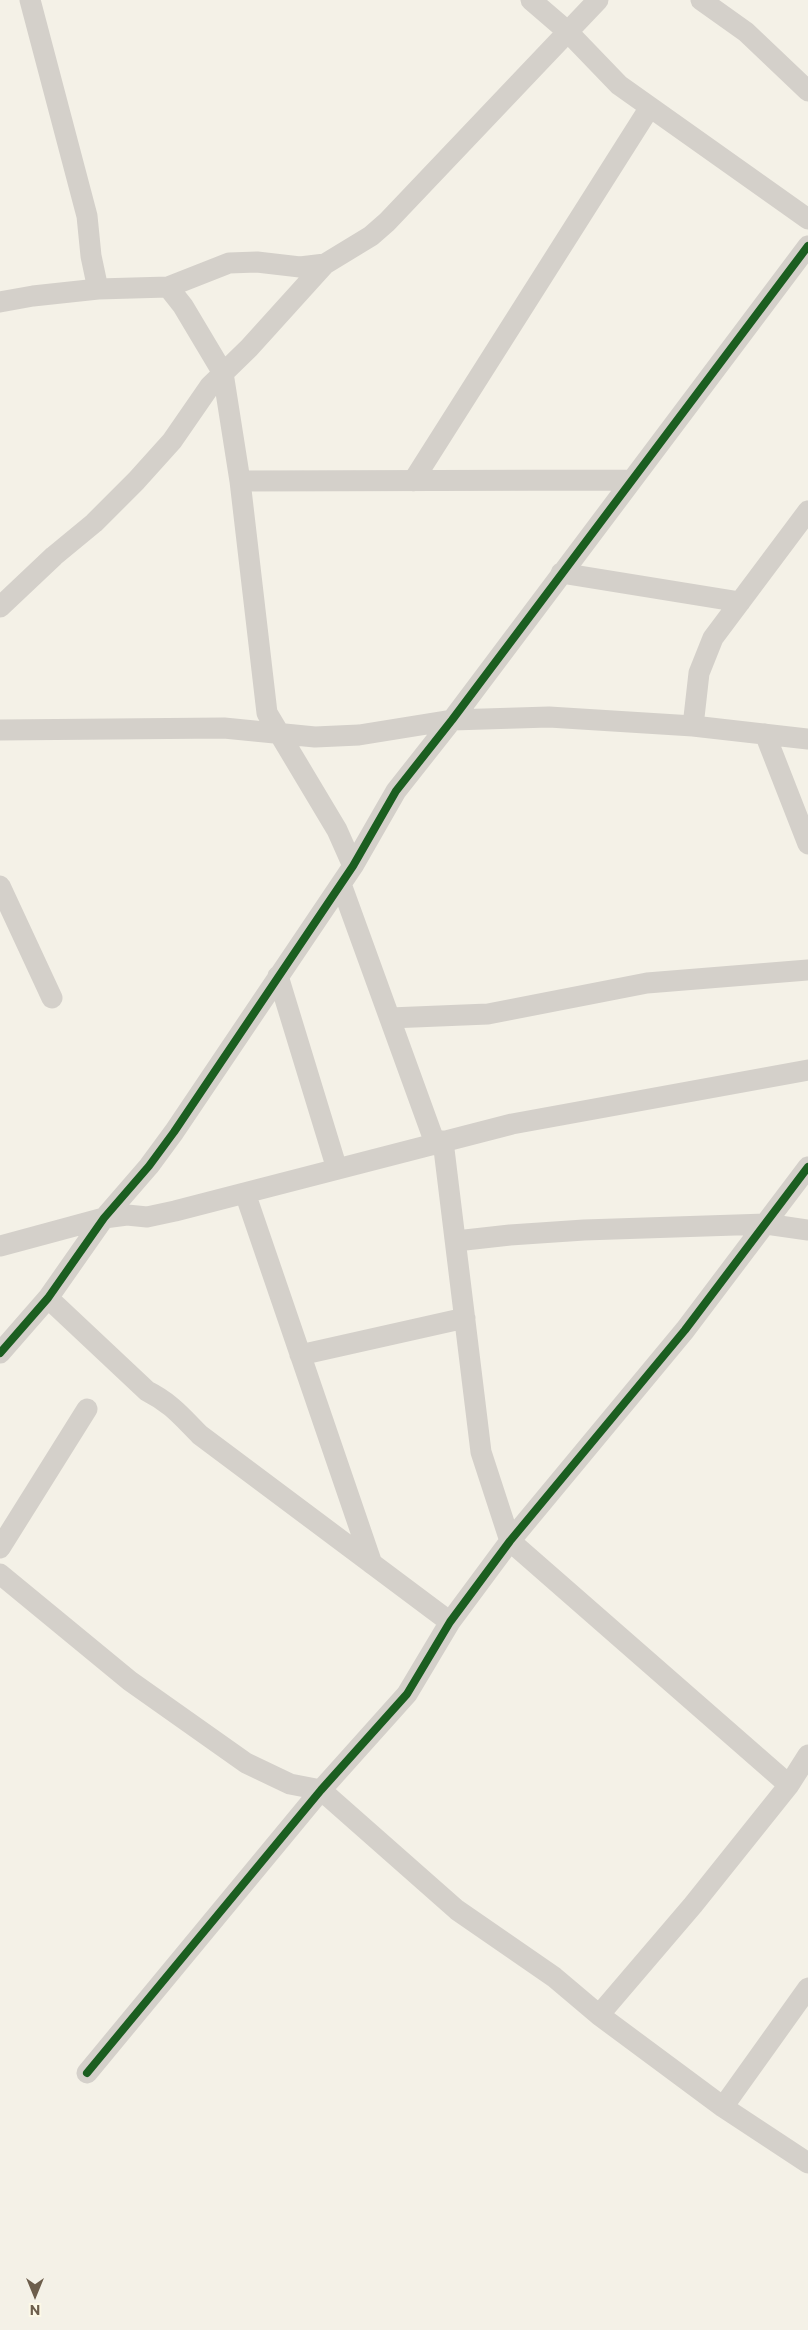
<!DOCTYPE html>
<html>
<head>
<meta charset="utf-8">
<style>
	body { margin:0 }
	#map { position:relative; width:808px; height:2330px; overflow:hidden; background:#f4f1e7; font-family:Commissioner,sans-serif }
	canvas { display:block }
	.north { position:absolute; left:10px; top:2270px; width:50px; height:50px; -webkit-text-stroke:4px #fcf8e7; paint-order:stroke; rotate:180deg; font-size:14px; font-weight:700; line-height:20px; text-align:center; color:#6d5e4c }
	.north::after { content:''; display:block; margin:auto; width:18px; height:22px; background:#6d5e4c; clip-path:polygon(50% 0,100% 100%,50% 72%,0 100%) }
</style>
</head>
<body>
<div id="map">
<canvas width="808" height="2330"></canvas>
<div class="north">N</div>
</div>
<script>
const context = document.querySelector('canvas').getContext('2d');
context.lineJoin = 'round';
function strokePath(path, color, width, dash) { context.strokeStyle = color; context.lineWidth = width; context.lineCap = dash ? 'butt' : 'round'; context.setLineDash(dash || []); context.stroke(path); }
strokePath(new Path2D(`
	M30,0L87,216L91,256L98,289
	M531,0L567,31L619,85L808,219
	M701,0L746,32L808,91
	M168,287L183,306L223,373L240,481L267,713L337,830L353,866
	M0,302L33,296L98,289L168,287L229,263L257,262L300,267L325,264
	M240,481L631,480
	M413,481L650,107
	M561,573L740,602
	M0,607L54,556L94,523L136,481L172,441L210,386L249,348L325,264L371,236L387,222L598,0
	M693,726L699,673L713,638L808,511
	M0,730L224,728L315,737L359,735L452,720L549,717L693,726L808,739
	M765,734L808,844
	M341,884L435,1143
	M0,886L52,998
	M278,976L337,1169
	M390,1018L488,1014L647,983L808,970
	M443,1141L481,1452L510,1541L789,1785
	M245,1193L372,1564
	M456,1241L510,1235L584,1230L766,1224L808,1230
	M0,1246L104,1218L127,1215L147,1217L175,1211L512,1124L808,1070
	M48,1298L147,1391C171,1403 182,1417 200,1435L450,1622
	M0,1353L48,1298L104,1218L149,1166L174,1132L353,866L396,791L452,720L808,246
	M300,1355L465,1318
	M0,1548L87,1409
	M0,1574L130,1681L246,1763L290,1784L321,1790L457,1910L554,1977L599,2015L723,2107L808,2163
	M599,2015L693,1905L789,1785L808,1755
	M87,2073L321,1790L407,1694L450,1622L510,1541L685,1330L808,1167
	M723,2107L808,1988`), '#d4d0ca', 21);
strokePath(new Path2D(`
	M0,1353L48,1298L104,1218L149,1166L174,1132L353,866L396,791L452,720L808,246
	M87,2073L321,1790L407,1694L450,1622L510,1541L685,1330L808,1167`), '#1b5e20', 8);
</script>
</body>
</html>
